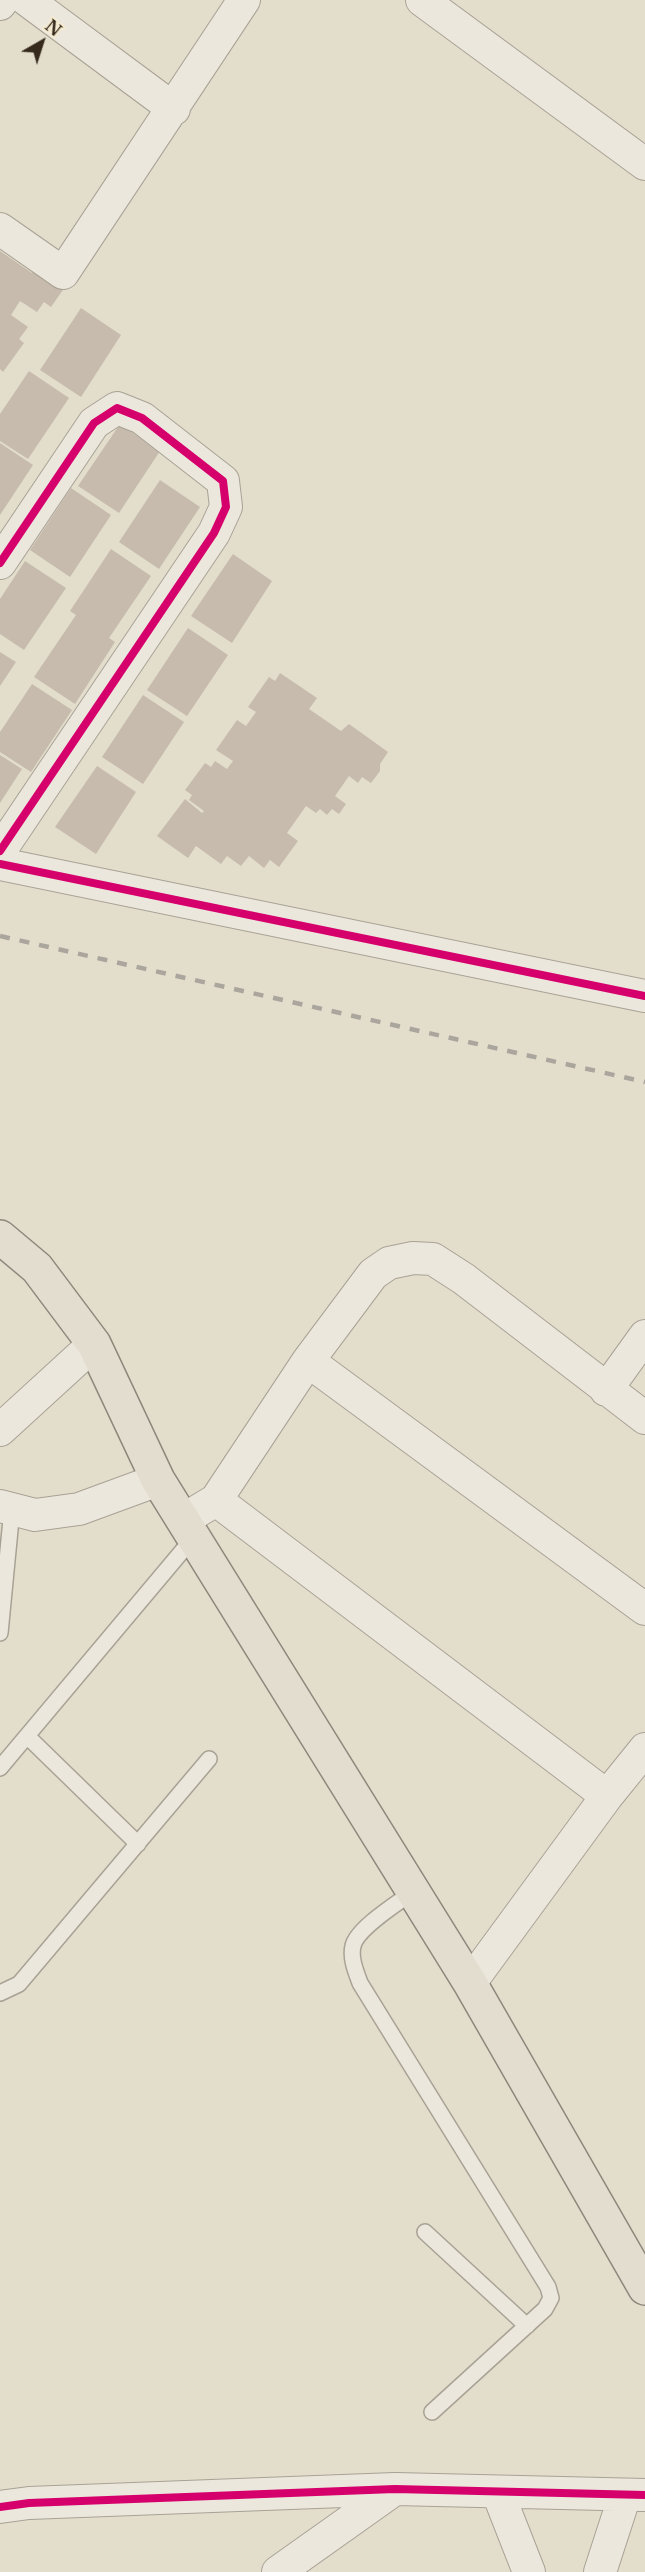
<!DOCTYPE html>
<html>
<head>
<meta charset="utf-8">
<style>
	body { margin:0 }
	#map { position:relative; width:645px; height:2572px; overflow:hidden; background:#e3ddcc; font-family:"Libre Baskerville",serif }
	canvas { display:block }
	.north { position:absolute; left:12px; top:12px; width:60px; height:60px; -webkit-text-stroke:4px #f5ebd1; paint-order:stroke; rotate:39deg; font-size:16px; font-weight:700; line-height:24px; text-align:center; color:#362a1d }
	.north::after { content:''; display:block; margin:auto; width:21px; height:27px; background:#362a1d; clip-path:polygon(50% 0,100% 100%,50% 72%,0 100%) }
</style>
</head>
<body>
<div id="map">
<canvas width="645" height="2572"></canvas>
<div class="north">N</div>
</div>
<script>
const context = document.querySelector('canvas').getContext('2d');
context.lineJoin = 'round';
function fill(path, color) { context.fillStyle = color; context.fill(path, 'evenodd'); }
function strokePath(path, color, width, dash) { context.strokeStyle = color; context.lineWidth = width; context.lineCap = dash ? 'butt' : 'round'; context.setLineDash(dash || []); context.stroke(path); }
fill(new Path2D(`
	M0,251L32,273L36,268L65,287L51,307L44,302L37,312L20,301L11,315L28,327L19,339L24,343L3,372L0,369Z
	M81,308L121,335L81,397L40,370Z
	M29,371L69,398L28,459L0,441V414Z
	M120,424L160,451L119,513L78,486Z
	M0,443L33,465L0,515Z
	M160,480L200,507L159,569L119,542Z
	M71,488L111,515L70,577L30,550Z
	M111,549L151,576L109,638L115,642L75,704L34,677L76,615L70,611Z
	M233,554L272,581L232,643L191,616Z
	M25,561L66,588L24,650L0,634V599Z
	M188,628L228,655L187,716L147,690Z
	M0,652L16,662L0,686Z
	M280,673L317,698L309,709L341,731L349,724L388,752L380,764V771L371,783L362,777L358,783L349,776L335,796L346,804L339,814L332,809L327,815L320,809L316,813L306,806L287,833L298,841L279,867L270,860L264,868L249,856L241,866L227,856L221,864L196,846L188,858L157,836L185,799L202,813L204,811L189,800L192,795L185,790L205,763L211,767L215,761L227,769L233,761L216,750L237,720L246,726L256,712L248,707L269,677L275,681Z
	M32,684L72,710L31,772L0,752V732Z
	M143,695L184,722L143,784L102,757Z
	M0,755L22,769L0,803Z
	M97,766L136,792L96,854L55,827Z`), '#c7bbad');
const service = new Path2D(`
	M0,1633L12,1509
	M27,1736L138,1844
	M0,1768L194,1537
	M414,1891C398,1903 357,1928 353,1946C350,1958 356,1972 360,1983L548,2287L551,2298L545,2309L432,2412
	M0,1993L19,1984L209,1759
	M425,2232L527,2326`);
const minor = new Path2D(`
	M27,0L174,109
	M422,0L645,164
	M0,4L3,0
	M0,229L63,273L244,0
	M0,563L94,423L117,408L142,418L223,481L226,507L214,533L0,851
	M0,864L645,996
	M308,1361L645,1609
	M606,1390L645,1336
	M0,1430L94,1344
	M216,1500L607,1796
	M0,1506L35,1515L79,1509L158,1480
	M183,1520L216,1500L308,1361L373,1274L389,1263L413,1258L433,1259L464,1279L645,1418
	M470,1983L607,1796L645,1749
	M498,2493L529,2572
	M0,2507L29,2503L395,2489L645,2495
	M278,2572L395,2489
	M600,2572L625,2495`);
const primary = new Path2D(`
	M0,1237L37,1268L94,1344L158,1480L470,1983L645,2288`);
strokePath(service, '#a8a295', 18);
strokePath(minor, '#a8a295', 34);
strokePath(primary, '#8e877c', 36);
strokePath(service, '#ece7dd', 15);
strokePath(minor, '#ece7dd', 32);
strokePath(primary, '#e3ddcf', 33);
strokePath(new Path2D(`
	M0,936L645,1082`), '#aaa69d', 4.5, [10, 10]);
strokePath(new Path2D(`
	M0,563L94,423L117,408L142,418L223,481L226,507L214,533L0,851
	M0,864L645,996
	M0,2507L29,2503L395,2489L645,2495`), '#d6006c', 8);
</script>
</body>
</html>
